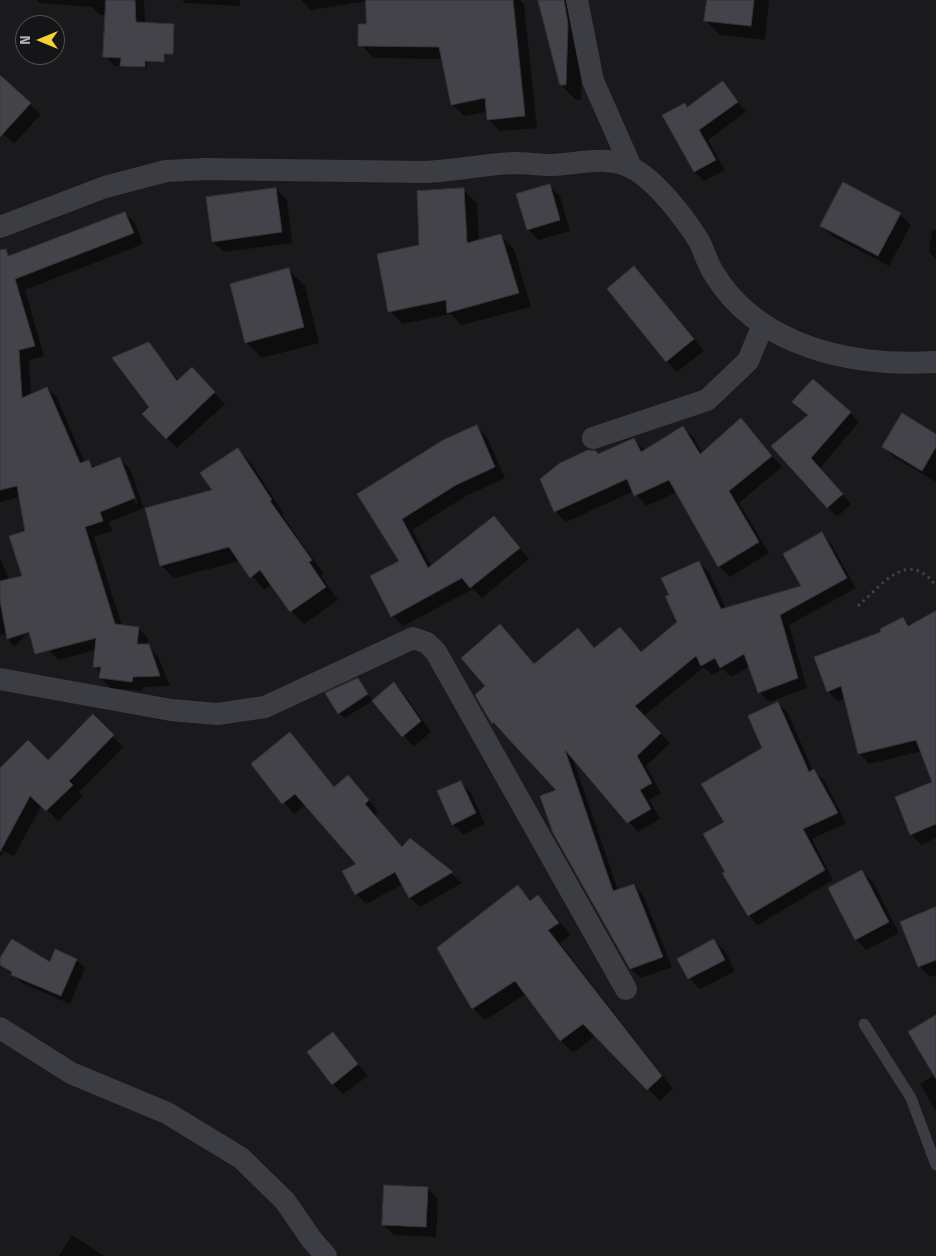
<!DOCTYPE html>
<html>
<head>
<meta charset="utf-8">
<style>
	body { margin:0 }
	#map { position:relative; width:936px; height:1256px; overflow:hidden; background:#1a191c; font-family:"Fira Sans",sans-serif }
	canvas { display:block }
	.north { position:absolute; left:15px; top:15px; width:50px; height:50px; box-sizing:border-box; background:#151417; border:1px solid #515259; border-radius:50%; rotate:270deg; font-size:14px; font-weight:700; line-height:20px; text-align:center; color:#acaebb }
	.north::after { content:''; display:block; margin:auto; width:18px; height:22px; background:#f4d139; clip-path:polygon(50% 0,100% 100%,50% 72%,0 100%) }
</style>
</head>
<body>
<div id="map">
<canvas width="936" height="1256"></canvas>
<div class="north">N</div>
</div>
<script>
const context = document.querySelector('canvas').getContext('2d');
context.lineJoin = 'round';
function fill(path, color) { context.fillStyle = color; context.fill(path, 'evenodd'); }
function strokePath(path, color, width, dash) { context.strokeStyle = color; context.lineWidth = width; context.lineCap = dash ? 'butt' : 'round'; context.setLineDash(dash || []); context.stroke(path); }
fill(new Path2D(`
	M36,0H144L147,68L115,66L105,56L107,15H100L92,7L39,3Z
	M182,0H240V6L185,3Z
	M301,0H520L524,4L537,128L500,131L488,119L487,112L464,116L452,104L443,59L374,58L362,46L374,0L311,10Z
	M540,0H574L583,39L581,99L576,100L561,85Z
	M708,0H769L765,40L720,35L706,21Z
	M0,79L41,114L14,144L0,131Z
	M723,82L746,112L708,140L725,170L704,181L695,172L684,104L688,108Z
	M550,186L560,196L570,231L538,240L528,229Z
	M276,189L287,200L292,243L224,252L213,242Z
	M463,190L477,203L479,241L500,235L514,249L531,307L461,325L451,314L403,324L390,311L421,246Z
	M125,213L135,223L143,244L25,290L44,356L29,360L31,395L47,388L57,398L85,463L89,462L95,468L120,459L130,469L144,508L109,522L112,531L94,537L122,626L138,628L148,638V645L158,656L170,686L143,687L142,691L111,688L101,678V673L94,666L96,650L59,660L48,650L20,497L0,502V261ZM123,469H126L138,503L136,504Z
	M900,214L911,225L889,266L832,236L822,226Z
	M932,230H936V259L929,252Z
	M634,268L704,351L677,372L667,361Z
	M289,270L305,286L319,343L262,358L246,342Z
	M148,343L179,381L202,379L225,404L177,448L167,438L151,407Z
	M794,402L850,413L859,422L820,468L851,504L837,517L773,446L809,416Z
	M741,420L782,467L739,503L769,553L730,577L719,566L677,492L646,506L634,491L566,522L555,511L599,455L634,440L645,450L683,427L694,438L702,453Z
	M476,426L487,437L505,478L466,496L412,530L432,567L494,518L529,559L482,598L473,589L403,626L392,616L400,561L359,494Z
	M936,435V482L894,457L883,446Z
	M238,450L251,463L284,514L282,515L324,574L321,576L338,600L304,624L291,611L272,584L264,590L240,561L174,578L161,565L214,490Z
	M822,534L831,544L856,588L789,625L807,688L769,702L759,692L750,666L731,677L723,669L712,675L704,667L644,716L670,743L646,766L661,793L649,800L660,819L638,832L573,759L618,890L634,885L643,895L672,967L641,978L631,969L558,791L504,732L502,733L493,723L477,695L487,686L500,626L535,665L578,630L595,649L620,629L642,653L678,623L670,595L699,562L709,572L726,609L802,586Z
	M0,558L31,630L14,647L5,634L0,635Z
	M936,612V838L921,845L911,834L933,783L922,751L869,764L859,753L846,699L838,701L828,691L883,633L903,618L911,626Z
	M358,680L373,701L344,718L339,713Z
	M394,683L404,694L431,732L414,747L373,701Z
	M778,704L788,713L813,771L824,780L846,823L812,839L833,880L758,925L749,916L724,874L727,872L725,822L764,749Z
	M93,716L123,747L79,792L83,796L58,821L42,805L14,856L4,851L0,857V770L48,761Z
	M290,733L335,788L358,787L378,811L375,815L403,848L410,839L462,883L420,907L410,897L403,884L366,904L356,894L358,865L306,804L294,814L252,764Z
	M460,782L471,793L485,824L463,835L453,824Z
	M862,872L873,882L899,933L866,950L856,939Z
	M518,887L532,901L538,897L550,909L570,935L560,943L673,1089L660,1101L596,1035L573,1053L561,1041L526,994L485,1020L473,1008Z
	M936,909V975L930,977L920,967L901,923Z
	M714,940L725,951L735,971L700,989L689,978Z
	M76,960L85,968L70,1004L22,983L0,964V961L51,964Z
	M936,1017V1111L920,1084L935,1075Z
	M333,1034L368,1076L343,1094L333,1084Z
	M427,1188L438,1199L436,1237L394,1235L384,1225Z
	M72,1235L104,1256H59Z`), '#0007');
const building = new Path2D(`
	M106,0H135L136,22L174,24L173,54H164V62L145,61V67L120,66L121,58L103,57Z
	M366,0H513L525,116L487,120L485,98L451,105L439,47L358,46V24H366Z
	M538,0H564L568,24L566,85H560Z
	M707,0H754L751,26L704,21Z
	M0,75L31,103L0,137Z
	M723,81L738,102L699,130L716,160L694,172L662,115L685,103L687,107Z
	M843,182L901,213L878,256L820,226Z
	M550,184L560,220L527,230L516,194Z
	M276,188L282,232L212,242L206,197Z
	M464,188L467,243L501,234L519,293L447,313L446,300L388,312L377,254L419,245L417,191Z
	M125,212L134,233L15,279L35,346L19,350L22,398L47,387L80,463L89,460L92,468L120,457L135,498L100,512L103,521L85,527L115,624L139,627L137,644H149L160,676L133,677L132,682L99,678L101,667H93L96,638L35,654L29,632L7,639L0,601V581L22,576L9,536L25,531L17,486L0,490V250L6,249L8,256Z
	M634,266L694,339L666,362L607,289Z
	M289,268L304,327L245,343L230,284Z
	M149,342L177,381L192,367L215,392L166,439L142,414L149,407L112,358Z
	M813,379L851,412L811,458L843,494L827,508L771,446L808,415L792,402Z
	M902,413L936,434V447L922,471L882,447Z
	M741,418L772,456L729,491L759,542L718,567L669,480L634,496L627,479L554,512L540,479L560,463L588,450L596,451L598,454L634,438L641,452L683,426L700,454Z
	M477,425L495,467L456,485L402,519L428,568L494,516L520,548L470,588L462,578L391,617L370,576L399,561L357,494L443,440Z
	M238,448L272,500L270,501L312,560L309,562L326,587L290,612L260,570L250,578L229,547L160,566L145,508L212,490L200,473Z
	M822,532L847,578L780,615L798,678L758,693L744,654L720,668L715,658L701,666L696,656L635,706L661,733L637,756L652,783L640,790L651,809L627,823L565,750L613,891L634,884L663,957L630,969L553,833L540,796L556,790L493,722L492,724L475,695L485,686L461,658L500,624L534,664L578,628L594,648L620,627L641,652L677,622L665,596L669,595L661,578L699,561L721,609L801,586L783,554Z
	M936,611V824L910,835L895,797L932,782L916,740L858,754L841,686L827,692L814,657L881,632L880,629L903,617L908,626Z
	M358,678L368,694L338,714L325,693Z
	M394,682L421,721L402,737L372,701Z
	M778,702L809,772L814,769L838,813L803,829L825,870L748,916L722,873L725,872L703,834L724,822L701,784L762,748L748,716Z
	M93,714L114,735L69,781L73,785L46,811L30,796L0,852V768L28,740L48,760Z
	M290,732L334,787L348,775L369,800L365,804L402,847L410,838L453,872L409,898L395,872L355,895L342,871L356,864L295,794L282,804L251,764Z
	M461,781L476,813L452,825L437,791Z
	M862,870L889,922L855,940L828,888Z
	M518,885L530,901L538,895L559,923L548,930L662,1076L647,1090L583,1024L560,1041L515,981L472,1009L460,989L437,948Z
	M936,907V960L918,967L900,922Z
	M12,939L50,962L55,949L77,959L61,996L11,975L12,972L0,965V958Z
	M714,939L725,960L688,979L677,959Z
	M936,1015V1079L908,1032Z
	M333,1032L358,1064L332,1085L307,1052Z
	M384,1185L428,1187L426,1227L382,1225Z`);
fill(building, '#444349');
strokePath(building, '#343338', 1);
strokePath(new Path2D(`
	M858,606C883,584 908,548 936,586`), '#404148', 3, [2.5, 4]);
strokePath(new Path2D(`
	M864,1024L911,1098L936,1165`), '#3c3c43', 11);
strokePath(new Path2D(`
	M577,0L593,81L631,167
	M0,227L105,187L166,171L205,169L424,172C454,171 484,164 514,163C527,163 539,165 552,165C578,164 606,155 630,167C655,179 684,217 699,241C704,251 707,262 713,272C758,348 854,367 936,362
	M593,438L707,400L748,361L763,325
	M0,679L171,710L217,714L265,707L413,638L427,643L436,652L626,989
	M0,1028L71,1073L167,1113L241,1158L285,1201L312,1240L326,1256`), '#3c3c43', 22);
</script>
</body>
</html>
